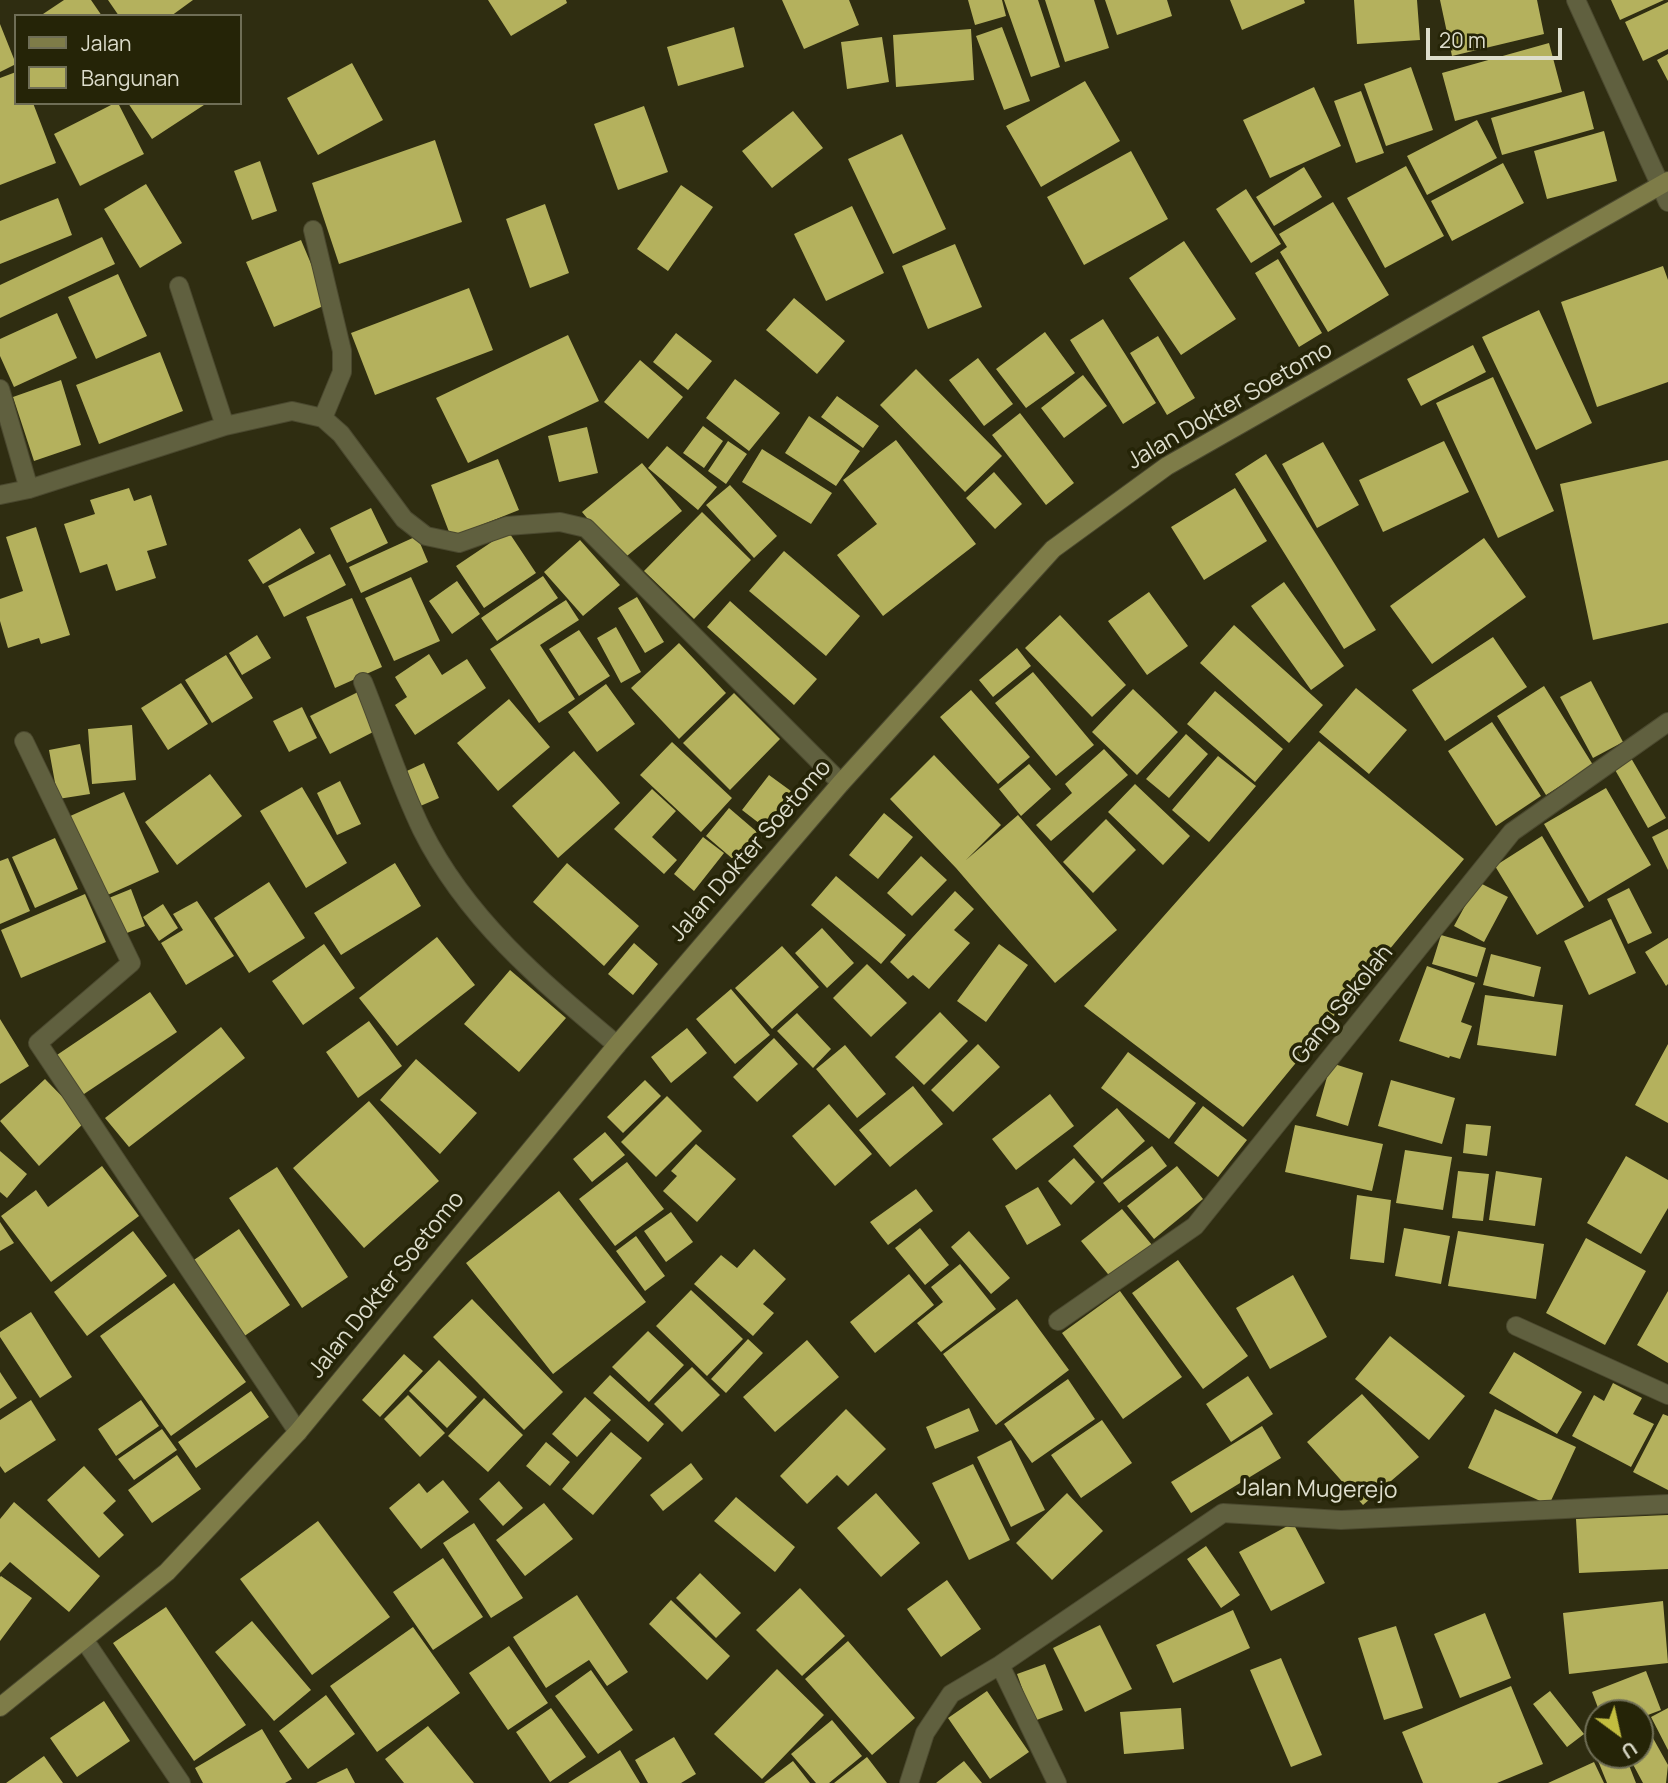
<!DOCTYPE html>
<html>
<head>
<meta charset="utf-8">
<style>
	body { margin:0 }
	#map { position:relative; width:1668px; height:1783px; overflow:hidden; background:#2f2d11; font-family:Manrope,sans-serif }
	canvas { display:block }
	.legend { position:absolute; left:14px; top:14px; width:228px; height:91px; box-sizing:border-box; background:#252407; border:2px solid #6f6e56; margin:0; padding:9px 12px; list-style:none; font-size:21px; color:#ddc }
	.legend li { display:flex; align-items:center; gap:14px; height:35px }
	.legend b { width:35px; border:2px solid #6f6e56 }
	.north { position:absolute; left:1584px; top:1699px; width:70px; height:70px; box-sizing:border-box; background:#252407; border:2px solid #6f6e56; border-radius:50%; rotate:147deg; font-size:19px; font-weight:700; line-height:28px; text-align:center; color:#ddc }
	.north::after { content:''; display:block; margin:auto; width:24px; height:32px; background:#c2bd3f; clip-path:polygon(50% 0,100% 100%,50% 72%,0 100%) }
	.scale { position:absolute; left:1426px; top:28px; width:136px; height:32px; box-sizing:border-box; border:4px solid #ddc; border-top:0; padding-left:9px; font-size:21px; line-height:24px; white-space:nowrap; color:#ddc; -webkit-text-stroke:5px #252407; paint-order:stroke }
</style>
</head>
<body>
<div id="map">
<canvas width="1668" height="1783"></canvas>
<ul class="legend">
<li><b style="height:9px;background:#7e7c48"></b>Jalan</li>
<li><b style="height:19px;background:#b4b15d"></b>Bangunan</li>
</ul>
<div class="north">U</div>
<div class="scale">20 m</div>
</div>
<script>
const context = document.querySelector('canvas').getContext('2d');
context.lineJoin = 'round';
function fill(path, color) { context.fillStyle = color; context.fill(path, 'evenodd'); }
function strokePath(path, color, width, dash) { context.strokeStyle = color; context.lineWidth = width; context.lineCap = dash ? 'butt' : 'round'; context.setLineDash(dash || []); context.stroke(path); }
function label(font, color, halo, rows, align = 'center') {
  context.font = font + ' Manrope,sans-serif'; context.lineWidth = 7; context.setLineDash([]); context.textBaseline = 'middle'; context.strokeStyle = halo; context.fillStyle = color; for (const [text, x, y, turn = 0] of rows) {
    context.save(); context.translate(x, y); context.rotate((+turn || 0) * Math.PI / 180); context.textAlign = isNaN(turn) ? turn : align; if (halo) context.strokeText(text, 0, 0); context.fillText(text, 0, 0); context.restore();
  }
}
fill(new Path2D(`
	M64,0H91L102,16H40Z
	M108,0H193L171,16H119Z
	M488,0H566L567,3L511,36Z
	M782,0H849L859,25L804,49Z
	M968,0H1002L1006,16L975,25Z
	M1004,0H1038L1060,67L1031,77Z
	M1045,0H1094L1109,48L1065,62Z
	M1105,0H1167L1172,16L1117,35Z
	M1230,0H1304L1305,3L1242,30Z
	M1354,0H1417L1420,40L1357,44Z
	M1440,0H1537L1544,34L1452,56Z
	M1611,0H1664L1620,20Z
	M1668,2V49L1643,61L1625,22Z
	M0,24L16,64L0,72Z
	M734,27L744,67L678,86L667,47Z
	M1002,27L1030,101L1004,110L976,36Z
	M971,29L974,80L896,87L893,35Z
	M882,37L889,82L847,89L841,42Z
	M1549,43L1562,92L1455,121L1442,73Z
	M1668,54V81L1657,60Z
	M352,63L383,120L318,155L287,98Z
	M1411,67L1433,130L1386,146L1364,84Z
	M16,72V103H33L56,163L0,185V78Z
	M1085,81L1120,141L1041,187L1006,126Z
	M1314,87L1341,146L1270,178L1243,120Z
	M1361,91L1384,153L1356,163L1334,101Z
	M1584,91L1594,129L1502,155L1491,118Z
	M115,103H118L144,154L80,186L54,134Z
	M128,103H207L152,139Z
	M644,106L668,172L618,190L594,124Z
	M793,111L823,148L772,188L742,151Z
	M1477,120L1497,158L1427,195L1407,156Z
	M1604,131L1617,181L1547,199L1534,151Z
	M902,134L946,229L893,254L848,159Z
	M435,140L462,222L339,264L312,183Z
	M1131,151L1168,219L1084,265L1047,197Z
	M260,161L277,211L252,220L234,171Z
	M1503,163L1524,203L1452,241L1431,201Z
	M1406,166L1444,236L1385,268L1347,198Z
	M1304,167L1322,197L1274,226L1256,197Z
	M146,184L182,243L140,268L104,209Z
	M681,185L713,207L668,271L637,249Z
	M1246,189L1281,244L1251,263L1216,209Z
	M58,198L72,235L0,264V221Z
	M1333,202L1389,295L1328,332L1280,252L1287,247L1279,234Z
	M545,204L569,273L530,288L506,219Z
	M852,206L884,273L826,301L794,234Z
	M102,237L115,264L0,318V285Z
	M301,240L328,304L274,327L246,262Z
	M1184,241L1236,319L1181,355L1129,278Z
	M955,244L982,307L928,329L902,266Z
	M1278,259L1322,333L1299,347L1255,273Z
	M1663,266L1668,280V382L1597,407L1561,302Z
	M118,274L147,336L96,359L68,297Z
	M469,288L493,350L375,395L351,333Z
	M794,298L845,341L817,374L766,330Z
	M1539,310L1592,423L1536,450L1482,337Z
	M57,313L77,358L14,387L0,356V339Z
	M1103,319L1156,403L1123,424L1070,340Z
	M1045,332L1075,373L1026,408L996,369Z
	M676,333L712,361L688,390L653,362Z
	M568,335L599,401L468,463L436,398Z
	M1158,336L1195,398L1167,415L1130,353Z
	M1473,345L1486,372L1421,406L1407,379Z
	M160,352L183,411L99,444L76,385Z
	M978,358L1013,404L984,426L949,380Z
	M640,360L683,397L648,439L604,402Z
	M916,369L1002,456L965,492L880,405Z
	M1083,375L1107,406L1064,438L1041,408Z
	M1493,377L1554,511L1498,538L1436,403Z
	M735,379L780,413L749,451L706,418Z
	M61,380L81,445L34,461L13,397Z
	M837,396L879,426L863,448L821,417Z
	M1020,413L1074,483L1046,505L992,435Z
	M809,416L860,451L836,486L785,453Z
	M703,426L723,441L704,468L683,453Z
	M587,427L598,473L559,482L548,436Z
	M896,440L976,544L883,616L837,555L877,524L843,480Z
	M728,441L747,454L726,484L708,471Z
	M1444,441L1469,492L1383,532L1359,480Z
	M1323,442L1359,505L1317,528L1282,464Z
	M667,446L717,487L698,510L648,468Z
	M762,449L832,493L811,524L742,482Z
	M1266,454L1376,630L1344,649L1235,474Z
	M498,459L519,510L451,537L431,485Z
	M1668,460V623L1593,640L1560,484Z
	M642,463L682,511L622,560L582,512Z
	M994,472L1022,504L995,529L966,498Z
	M730,485L777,536L754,558L706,505Z
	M129,488L134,501L151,495L167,545L147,551L156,578L116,591L107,564L80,573L64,524L95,514L90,500Z
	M1235,488L1267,541L1204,580L1171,527Z
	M371,508L388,543L347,563L330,528Z
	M702,512L751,560L694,619L644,571Z
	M36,527L70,635L41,644L39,638L8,648L0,621V599L23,591L6,537Z
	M300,528L315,553L263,584L248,560Z
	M508,531L536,573L484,608L456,566Z
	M417,536L428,562L361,593L349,567Z
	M1484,538L1526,597L1432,664L1390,606Z
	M580,540L620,585L583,616L544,572Z
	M784,551L860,616L826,656L749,591Z
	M330,554L346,585L284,617L268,586Z
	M543,576L558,598L497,641L481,618Z
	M411,577L440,641L394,661L365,598Z
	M457,581L480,614L452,634L429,601Z
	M1284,582L1344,666L1311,690L1251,606Z
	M1149,592L1188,646L1147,675L1108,621Z
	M637,597L664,642L645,653L618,608Z
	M352,598L382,667L335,688L306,617Z
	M566,600L579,620L540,645L575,699L539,723L490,649Z
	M730,601L817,679L794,705L707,627Z
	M1060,615L1126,685L1092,717L1025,648Z
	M1234,625L1323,705L1289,743L1200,663Z
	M616,627L641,672L621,683L597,638Z
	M579,630L610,676L579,696L549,649Z
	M257,635L271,658L242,675L229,653Z
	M1493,637L1527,687L1445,741L1412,690Z
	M679,643L726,693L679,739L631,688Z
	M1017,648L1031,666L993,697L979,680Z
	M429,654L442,675L467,659L486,688L415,735L395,705L407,697L395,677Z
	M226,655L253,698L212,723L185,680Z
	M1033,672L1094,745L1056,776L995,703Z
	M1591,681L1623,742L1593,758L1560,697Z
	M181,683L208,724L168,750L141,708Z
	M606,684L635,724L597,752L568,712Z
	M1544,686L1593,765L1546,795L1497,716Z
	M1356,688L1407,730L1369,774L1319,732Z
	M1133,689L1178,732L1137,775L1092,732Z
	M362,690L381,728L330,754L310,716Z
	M971,690L1030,757L998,784L940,717Z
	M1215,691L1283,749L1255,782L1187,724Z
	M734,693L780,739L730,790L683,743Z
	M509,699L550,747L498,791L457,743Z
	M302,707L317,738L289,752L273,721Z
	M1492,722L1541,796L1496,826L1448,751Z
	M132,725L136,780L92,784L88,729Z
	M1186,734L1208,754L1169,798L1146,779Z
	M1319,741L1464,859L1243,1127L1084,1006Z
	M672,742L732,798L701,832L640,775Z
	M80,744L90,794L58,799L49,750Z
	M1104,749L1128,775L1051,841L1036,825L1072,793L1065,784Z
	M574,751L620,803L558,858L512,806Z
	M934,755L1001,825L966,860L1018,815L1117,930L1055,983L956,868L890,799Z
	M1218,756L1256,786L1209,842L1172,810Z
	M1631,758L1666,818L1648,828L1614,768Z
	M424,763L439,798L411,810L396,776Z
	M1029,764L1051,789L1021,816L999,789Z
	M210,774L242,816L177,865L145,822Z
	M769,775L795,794L768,830L742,810Z
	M340,781L361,824L337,835L317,793Z
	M1135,784L1190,836L1163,865L1108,812Z
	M302,787L347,863L306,888L260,811Z
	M1606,788L1651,865L1589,902L1544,824Z
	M652,789L676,811L652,837L677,860L664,874L614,829Z
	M124,792L159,872L103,897L68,817Z
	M729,808L757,832L734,860L706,836Z
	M884,813L913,837L878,879L849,855Z
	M1106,819L1136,850L1093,893L1063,862Z
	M1668,829V870L1652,837Z
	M1542,836L1584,907L1537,935L1495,866Z
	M703,837L724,853L694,891L674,874Z
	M55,838L78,889L35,908L12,857Z
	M921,856L947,880L912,916L887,893Z
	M8,858L30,911L0,924V861Z
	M395,863L421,906L341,955L314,913Z
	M567,863L639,926L604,966L533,902Z
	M836,876L906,935L881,964L811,905Z
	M269,882L305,938L249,973L214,918Z
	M1478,882L1508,897L1484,942L1454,926Z
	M1629,888L1652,933L1628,944L1607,899Z
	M131,889L145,926L119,936L104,900Z
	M955,891L974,909L954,930L970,943L929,989L913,975L908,979L890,962Z
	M85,894L106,942L21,978L1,930Z
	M197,901L234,956L186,985L161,943L183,930L173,914Z
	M163,904L178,928L159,941L143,917Z
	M1611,919L1636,973L1589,995L1564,941Z
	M822,928L854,963L827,988L795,953Z
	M1441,935L1486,948L1477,977L1432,964Z
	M437,937L475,985L397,1046L359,998Z
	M1668,938V984L1666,986L1645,952Z
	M634,943L658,964L633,995L608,974Z
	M324,944L355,988L303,1025L272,981Z
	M999,944L1028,965L986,1022L957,1001Z
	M782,946L819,987L772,1029L735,988Z
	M1491,954L1541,967L1534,997L1483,985Z
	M867,964L907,1003L871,1037L833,998Z
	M1427,966L1475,983L1461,1022L1472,1026L1460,1059L1450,1056L1449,1058L1399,1041Z
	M510,970L566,1018L519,1072L464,1024Z
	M731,989L770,1035L735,1064L696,1019Z
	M150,992L177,1032L81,1096L54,1057Z
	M1485,995L1563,1005L1556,1056L1477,1045Z
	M940,1012L968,1041L924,1085L895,1057Z
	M797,1013L831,1049L813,1068L777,1031Z
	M0,1019L29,1066L0,1084Z
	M369,1021L402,1066L358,1098L326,1052Z
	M221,1027L245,1058L129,1147L105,1118Z
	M687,1028L707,1053L671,1083L651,1057Z
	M774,1038L798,1064L757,1102L733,1077Z
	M978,1044L1000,1067L953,1112L931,1090Z
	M1668,1044V1123L1635,1105Z
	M845,1045L886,1094L857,1118L816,1069Z
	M1128,1052L1196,1103L1169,1139L1101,1088Z
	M416,1059L477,1113L440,1154L380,1100Z
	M1331,1063L1363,1073L1348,1126L1316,1116Z
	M45,1079L86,1121L39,1166L0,1121Z
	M645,1080L661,1096L623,1133L607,1117Z
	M1391,1080L1455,1098L1442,1144L1378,1126Z
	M913,1086L943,1124L890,1167L859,1130Z
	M1050,1094L1074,1126L1016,1170L992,1139Z
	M667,1096L702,1131L656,1177L621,1142Z
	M369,1101L439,1181L364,1248L293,1168Z
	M829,1104L872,1154L835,1186L792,1136Z
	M1203,1106L1247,1140L1218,1177L1174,1143Z
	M1117,1108L1145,1141L1102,1179L1073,1146Z
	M1466,1124L1491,1126L1487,1156L1463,1153Z
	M1295,1125L1383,1144L1372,1191L1285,1172Z
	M605,1132L625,1155L592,1182L573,1159Z
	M696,1144L736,1179L697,1222L663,1191L677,1176L671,1171Z
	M1152,1146L1167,1166L1119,1203L1103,1183Z
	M1405,1150L1452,1157L1443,1210L1396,1203Z
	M0,1151L27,1174L7,1198L0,1192Z
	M1626,1156L1668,1180V1208L1641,1254L1587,1223Z
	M1074,1158L1095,1182L1071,1205L1048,1181Z
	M627,1162L664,1209L615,1246L579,1199Z
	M102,1166L139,1216L51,1282L1,1216L36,1190L48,1207Z
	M1177,1166L1203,1199L1154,1239L1127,1206Z
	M277,1167L348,1277L302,1308L229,1198Z
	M1458,1171L1489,1174L1483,1221L1452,1218Z
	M1496,1171L1542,1178L1535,1226L1489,1220Z
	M1038,1187L1061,1225L1027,1245L1005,1206Z
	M916,1189L933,1211L888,1245L870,1222Z
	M559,1191L646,1302L553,1374L466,1263Z
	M1357,1195L1391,1200L1384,1263L1350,1259Z
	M1122,1209L1152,1245L1112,1279L1081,1241Z
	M671,1212L693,1242L666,1262L644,1231Z
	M0,1222L14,1243L0,1251Z
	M920,1228L949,1265L925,1285L895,1248Z
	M1404,1228L1450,1236L1441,1284L1395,1276Z
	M239,1229L290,1305L240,1339L188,1264Z
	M133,1231L167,1276L87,1336L54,1292Z
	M969,1231L1010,1278L991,1294L951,1247Z
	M1458,1231L1544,1244L1536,1299L1448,1286Z
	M636,1236L665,1276L645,1291L616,1251Z
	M1586,1238L1646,1271L1605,1345L1546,1313Z
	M754,1249L786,1279L763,1304L774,1313L753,1336L694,1284L721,1255L737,1268Z
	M1178,1260L1248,1356L1203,1389L1132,1293Z
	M960,1264L996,1309L941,1352L917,1323L943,1302L931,1287Z
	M909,1274L934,1305L875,1353L850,1322Z
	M1293,1275L1327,1337L1270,1369L1236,1308Z
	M174,1283L246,1382L171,1436L100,1336Z
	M691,1290L743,1339L707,1376L656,1326Z
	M1120,1291L1182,1377L1123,1419L1062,1333Z
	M1668,1291V1363L1637,1345Z
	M472,1299L563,1392L524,1430L433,1337Z
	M1017,1299L1069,1370L996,1425L943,1354Z
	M31,1312L72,1377L40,1398L0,1337V1332Z
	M648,1331L684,1365L649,1402L612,1367Z
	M1390,1336L1465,1396L1429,1440L1355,1379Z
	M748,1339L763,1353L726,1393L711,1379Z
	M807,1340L839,1377L775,1432L743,1397Z
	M1514,1352L1582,1392L1557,1434L1489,1393Z
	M404,1354L423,1371L380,1417L362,1400Z
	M439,1360L477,1397L447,1428L409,1391Z
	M692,1367L720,1395L682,1432L654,1404Z
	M0,1372L17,1398L0,1409Z
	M610,1375L664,1424L648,1442L593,1393Z
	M1248,1376L1273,1414L1231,1442L1206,1404Z
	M1068,1379L1095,1419L1032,1463L1004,1424Z
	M1613,1383L1642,1398L1633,1414L1654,1424L1631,1467L1572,1436L1594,1395L1604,1401Z
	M251,1391L269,1417L196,1468L178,1442Z
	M1362,1394L1419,1457L1363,1505L1307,1442Z
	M408,1395L445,1433L420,1457L384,1419Z
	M585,1397L611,1420L577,1457L552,1434Z
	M484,1398L523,1435L488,1472L448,1436Z
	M31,1400L56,1440L5,1473L0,1466V1420Z
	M141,1400L159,1426L116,1456L98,1429Z
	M969,1408L979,1431L935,1449L926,1427Z
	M846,1409L886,1449L848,1486L837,1475L807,1504L780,1476Z
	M1495,1409L1576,1447L1549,1505L1468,1468Z
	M1663,1414L1668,1416V1490L1633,1472Z
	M1102,1420L1132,1463L1081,1498L1051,1455Z
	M1262,1426L1281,1458L1191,1513L1171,1482Z
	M162,1429L177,1450L134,1480L118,1459Z
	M611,1432L642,1458L593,1515L562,1489Z
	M1011,1440L1045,1510L1011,1527L977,1457Z
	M546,1442L570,1462L550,1486L526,1466Z
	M177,1455L201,1489L152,1523L128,1490Z
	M691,1463L703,1479L663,1511L650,1495Z
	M973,1464L1010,1540L969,1560L932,1483Z
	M84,1466L116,1501L103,1513L124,1535L99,1558L47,1500Z
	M443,1480L469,1512L421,1549L389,1508L419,1483L427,1493Z
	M499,1481L523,1508L503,1526L479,1499Z
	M876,1493L920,1543L881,1577L837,1528Z
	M1067,1493L1103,1531L1052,1580L1016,1543Z
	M736,1497L795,1547L775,1572L714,1521Z
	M14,1502L100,1576L69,1612L10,1562L0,1573V1519Z
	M544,1503L573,1539L525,1576L496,1540Z
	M1668,1515V1569L1579,1573L1576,1519Z
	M318,1521L390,1617L312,1675L240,1579Z
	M474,1523L523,1598L491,1618L443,1543Z
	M1293,1523L1325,1583L1271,1611L1239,1552Z
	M1206,1546L1240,1595L1221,1608L1187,1559Z
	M443,1558L483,1617L433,1650L393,1592Z
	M700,1573L741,1613L716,1638L676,1598Z
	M1,1576L32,1598L0,1641V1577Z
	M947,1580L981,1629L941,1657L907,1609Z
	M800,1588L845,1636L802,1676L756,1630Z
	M577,1595L628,1672L607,1686L589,1660L546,1688L513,1637Z
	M671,1600L730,1656L707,1680L649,1624Z
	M1663,1601L1668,1663L1569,1674L1563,1613Z
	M166,1607L246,1725L194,1761L113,1643Z
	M1233,1610L1250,1648L1173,1683L1156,1645Z
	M1485,1613L1511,1678L1460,1698L1434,1634Z
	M252,1621L311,1690L274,1721L215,1652Z
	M1100,1625L1132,1689L1085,1712L1053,1648Z
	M1396,1626L1423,1708L1384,1720L1358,1638Z
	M413,1627L460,1693L377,1752L330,1686Z
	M848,1641L915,1718L872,1755L805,1679Z
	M509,1646L548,1703L508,1730L469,1673Z
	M1281,1658L1322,1755L1291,1767L1250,1670Z
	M1045,1664L1063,1710L1034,1721L1017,1674Z
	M777,1669L824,1715L762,1779L714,1734Z
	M591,1670L633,1730L598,1754L555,1696Z
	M1646,1671L1661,1710L1640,1718V1713H1600L1592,1692Z
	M1511,1686L1543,1764L1497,1783H1423L1402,1732Z
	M987,1691L1029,1752L990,1779L948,1718Z
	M1550,1691L1584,1734L1567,1747L1533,1704Z
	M326,1695L355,1734L308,1769L279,1731Z
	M104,1701L130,1741L77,1777L50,1738Z
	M551,1708L586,1757L550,1782L516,1732Z
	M1181,1708L1184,1749L1124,1754L1120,1712Z
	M1668,1708V1750L1651,1717Z
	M832,1720L862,1756L829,1783H816L791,1754Z
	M1644,1722L1668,1765L1666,1783H1643L1628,1755H1640V1724Z
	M428,1726L474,1783H404L385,1759Z
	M262,1729L292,1779L285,1783H203L195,1768Z
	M674,1737L696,1774L681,1783H648L635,1760Z
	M1598,1744V1755H1625L1636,1783H1607L1592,1746Z
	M620,1750L640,1783H568Z
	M44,1756L63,1783H6Z
	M867,1757L887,1783H834Z
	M793,1761L810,1783H764Z
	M964,1761L982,1783H936Z
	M1594,1762L1604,1783H1548Z
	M347,1768L355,1783H316Z`), '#b4b15d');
const street = new Path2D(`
	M1576,0L1668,202
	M313,230L342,351V372L323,418
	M179,286L225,426
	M0,389L29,489
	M0,495L29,489L225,426L292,411L323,418L341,434L404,519L426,536L459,543L507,526L560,522L586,528L841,783
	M363,682C383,731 399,783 422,830C467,920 542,982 617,1045
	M24,741L131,963L38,1043L298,1432
	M1058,1321L1195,1226L1512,832L1668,722
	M1516,1326L1668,1395
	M85,1641L181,1783
	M1000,1665L1057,1783
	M909,1783L925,1733L951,1694L1000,1665L1223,1513L1341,1520L1668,1504`);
const secondary = new Path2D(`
	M0,1707L167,1572L298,1432L617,1045L841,783L1053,549L1167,466L1668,181`);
strokePath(street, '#4b492f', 20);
strokePath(secondary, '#4b492f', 20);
strokePath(street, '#60603f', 18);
strokePath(secondary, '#7e7c48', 18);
label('23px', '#ddc', '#252407', [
	["Jalan Dokter Soetomo",1230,406,-30],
	["Jalan Dokter Soetomo",751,851,-49],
	["Gang Sekolah",1343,1005,-51],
	["Jalan Dokter Soetomo",387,1285,-51],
	["Jalan Mugerejo",1317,1490,1]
]);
</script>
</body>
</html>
